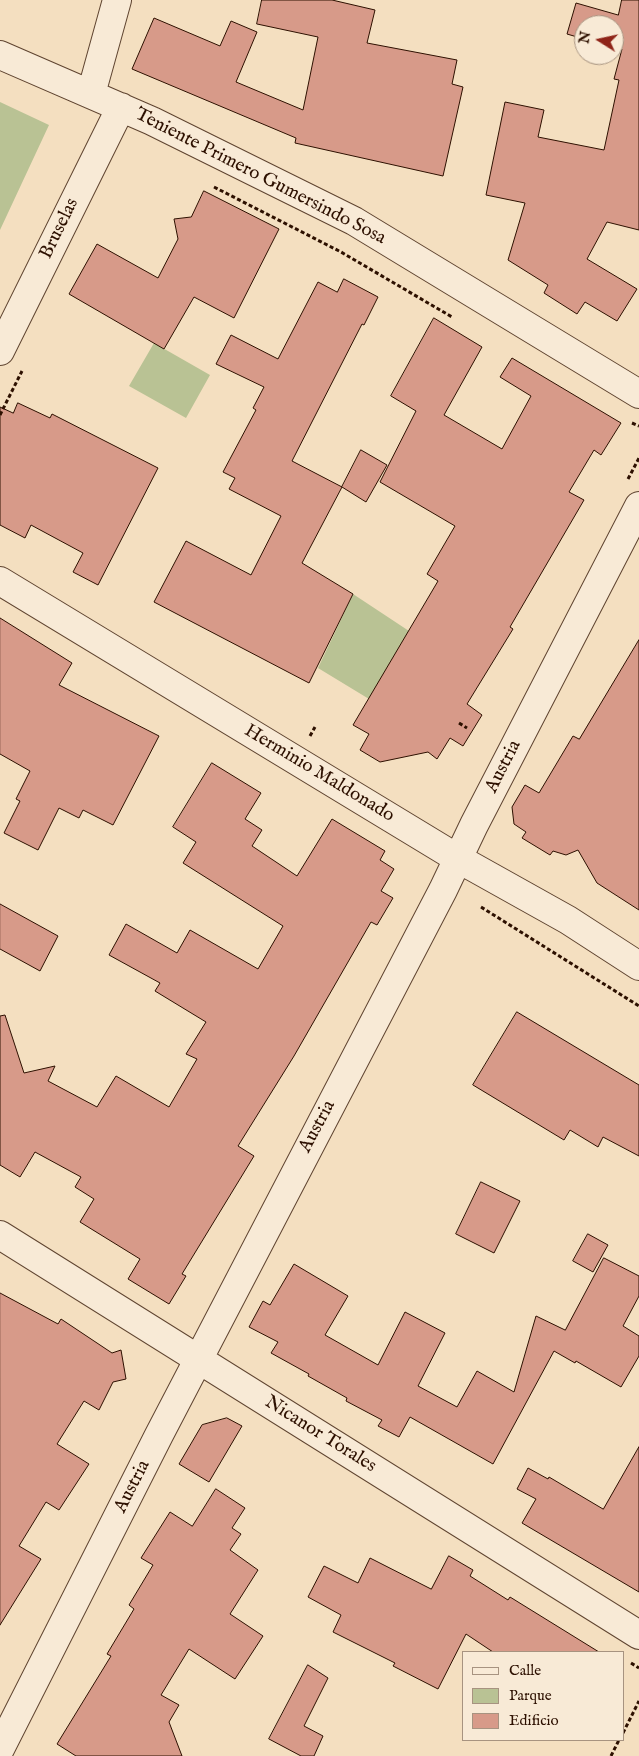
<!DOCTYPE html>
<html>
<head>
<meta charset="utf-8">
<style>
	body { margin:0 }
	#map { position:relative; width:639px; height:1756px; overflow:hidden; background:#f4dfc0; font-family:"IM FELL English",serif }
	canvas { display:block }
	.legend { position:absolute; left:462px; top:1651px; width:162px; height:90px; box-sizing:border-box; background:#f8ead6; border:1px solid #a79380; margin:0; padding:6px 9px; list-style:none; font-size:15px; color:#2d1000 }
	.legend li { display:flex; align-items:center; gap:10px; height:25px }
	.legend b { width:25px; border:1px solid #a79380 }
	.north { position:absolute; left:574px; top:15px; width:50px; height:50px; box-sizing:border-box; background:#f8ead6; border:1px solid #a79380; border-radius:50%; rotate:280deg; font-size:14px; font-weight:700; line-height:20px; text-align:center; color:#2d1000 }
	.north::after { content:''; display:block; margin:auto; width:18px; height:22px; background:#8f2418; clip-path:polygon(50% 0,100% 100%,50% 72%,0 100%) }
</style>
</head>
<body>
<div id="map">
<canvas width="639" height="1756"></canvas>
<ul class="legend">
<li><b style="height:6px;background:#f8ead6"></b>Calle</li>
<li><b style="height:14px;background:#b9c294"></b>Parque</li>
<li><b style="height:14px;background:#d79a89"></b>Edificio</li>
</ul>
<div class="north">N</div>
</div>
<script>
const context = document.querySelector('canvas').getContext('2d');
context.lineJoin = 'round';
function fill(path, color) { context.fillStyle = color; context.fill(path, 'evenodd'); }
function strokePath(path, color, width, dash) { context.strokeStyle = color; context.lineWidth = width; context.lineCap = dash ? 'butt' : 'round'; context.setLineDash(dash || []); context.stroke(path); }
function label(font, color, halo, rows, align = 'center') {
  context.font = font + ' "IM FELL English",serif'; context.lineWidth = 4; context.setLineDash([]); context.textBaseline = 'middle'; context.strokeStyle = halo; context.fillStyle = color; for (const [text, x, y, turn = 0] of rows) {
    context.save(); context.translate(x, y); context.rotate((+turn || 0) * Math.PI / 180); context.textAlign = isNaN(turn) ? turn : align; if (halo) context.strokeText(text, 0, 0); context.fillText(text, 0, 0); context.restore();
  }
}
fill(new Path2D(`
	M0,102L49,125L0,230Z
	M154,343L210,375L186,418L129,386Z
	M353,594L409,631L369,699L318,668Z`), '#b9c294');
const building = new Path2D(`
	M262,0H332L375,10L367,43L457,60L452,84L463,87L443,176L295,143L296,138L132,69L154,18L220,46L231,21L257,32L236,82L303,110L318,37L257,24Z
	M622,0H639V230L607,222L587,259L637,289L617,321L585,302L577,314L544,293L548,285L508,260L525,203L486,195L505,102L544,110L538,137L604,150L619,80L614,79L622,49L614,47V25H584V39L567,34L576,3L618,15Z
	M204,191L279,229L234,318L194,297L164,349L69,294L97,244L158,278L178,239L174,219L191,217Z
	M344,279L378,297L364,325L362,324L292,461L342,487L302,563L353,594L309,683L154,602L186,541L251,575L281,516L229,489L235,478L223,472L256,410L253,408L264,387L216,364L231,335L278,359L318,282L337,292Z
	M434,318L482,347L444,415L502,449L531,396L500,377L512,358L621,423L601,455L594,450L569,492L584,500L510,627L513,629L467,704L482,715L463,746L450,738L437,759L428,752L380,762L360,750L369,734L353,725L438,581L427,574L455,526L380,482L416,411L391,396Z
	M18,403L50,418L52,414L158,468L98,585L73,572L83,553L31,525L25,538L0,525V407L13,413Z
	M361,450L387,465L366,502L342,487Z
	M0,618L72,663L59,685L159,736L113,825L83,810L79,818L59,808L38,850L4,833L20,801L16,799L30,771L0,754Z
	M639,640V910L597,883L578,850L566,855L553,851L550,855L522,838L526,832L514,824L512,807L525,785L539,793L573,736L579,739Z
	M212,763L261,793L245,819L262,830L252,846L297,876L332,819L385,851L380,860L394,869L381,891L393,898L377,925L371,922L294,1056L238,1146L254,1156L182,1274L186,1276L169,1304L128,1279L140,1259L80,1222L94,1199L75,1187L81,1177L35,1152L20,1177L0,1165V1016L5,1015L24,1073L55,1066L48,1081L97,1107L116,1076L169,1107L197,1059L186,1054L206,1022L155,991L160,983L109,955L126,924L177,953L190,930L258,969L283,926L183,863L196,842L173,827Z
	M0,904L58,936L40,971L0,949Z
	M517,1012L639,1085V1156L603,1137L598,1147L570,1130L564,1140L473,1085Z
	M481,1182L520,1201L494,1253L456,1234Z
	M588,1234L608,1245L593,1272L573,1261Z
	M604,1258L639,1276V1296L623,1326L639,1336V1356L621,1387L576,1361L575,1363L554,1351L493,1464L410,1417L399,1437L378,1426L382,1420L346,1401L347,1398L308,1376L309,1374L271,1353L278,1342L249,1327L263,1301L270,1305L294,1264L348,1296L325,1335L378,1365L405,1312L445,1333L418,1386L457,1407L477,1371L514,1392L536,1316L565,1330Z
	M0,1293L58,1324L61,1319L112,1353L121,1350L126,1379L113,1382L99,1410L84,1401L57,1444L89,1464L59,1510L46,1502L19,1546L41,1559L0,1625Z
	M227,1418L242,1426L209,1482L179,1464L202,1425Z
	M639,1447V1592L522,1523L536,1499L517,1489L528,1468L548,1479L549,1477L603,1509Z
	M216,1489L245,1508L232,1528L241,1534L230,1550L258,1570L230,1614L263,1636L235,1679L189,1649L161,1695L179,1705L169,1722L182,1756H76L57,1744L111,1656L107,1654L134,1609L129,1605L153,1565L141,1558L170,1512L192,1526Z
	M449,1556L473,1570L470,1576L508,1600L510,1597L599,1652H493L466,1634L438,1689L393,1666L395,1663L333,1632L341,1615L308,1597L324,1566L358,1583L370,1558L431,1589Z
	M308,1665L328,1678L304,1726L323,1736L314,1756H301L269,1739Z`);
fill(building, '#d79a89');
strokePath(building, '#2d1000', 1);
const minor = new Path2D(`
	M0,55L152,121L354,221L639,394
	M91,94L117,0
	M0,351L121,107
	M0,581L457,858L568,920L639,966
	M0,1235L639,1635
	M0,1749L159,1435L443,890L474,825L639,506`);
strokePath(minor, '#5f4430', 30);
strokePath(new Path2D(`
	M214,187L341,252L452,317
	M0,415L22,371
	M632,423L639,426
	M628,479L639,458
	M459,723L467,728
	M310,736L315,727
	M481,907L639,1006
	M631,1663L639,1668
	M623,1733L639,1701
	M611,1756L619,1740`), '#2d1000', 3, [4, 2.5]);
strokePath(minor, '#f8ead6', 28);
label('19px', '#2d1000', '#f8ead6', [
	["Teniente Primero Gumersindo Sosa",260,177,27],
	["Bruselas",60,229,-64],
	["Austria",504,767,-63],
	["Herminio Maldonado",319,774,31],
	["Austria",318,1127,-62],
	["Nicanor Torales",320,1435,32],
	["Austria",133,1487,-63]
]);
</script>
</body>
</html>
